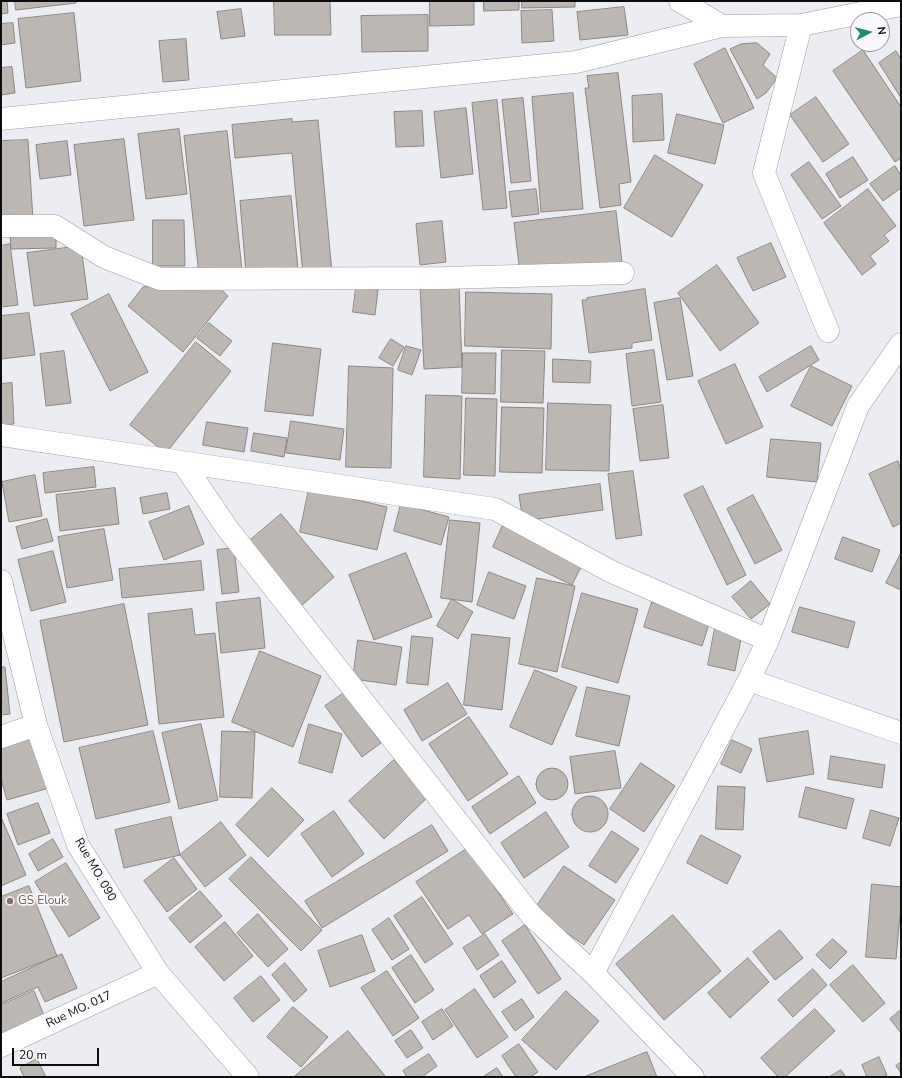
<!DOCTYPE html>
<html>
<head>
<meta charset="utf-8">
<style>
	body { margin:0 }
	#map { position:relative; width:902px; height:1078px; overflow:hidden; background:#ecedf3; font-family:"Nunito Sans",sans-serif }
	canvas { display:block }
	.frame { position:absolute; inset:0; border:2px solid #0d0d0f; pointer-events:none }
	.north { position:absolute; left:850px; top:12px; width:40px; height:40px; box-sizing:border-box; background:#fafafe; border:1px solid #9b9b9e; border-radius:50%; rotate:83deg; font-size:11px; font-weight:700; line-height:16px; text-align:center; color:#0d0d0f }
	.north::after { content:''; display:block; margin:auto; width:14px; height:18px; background:#1a8f72; clip-path:polygon(50% 0,100% 100%,50% 72%,0 100%) }
	.scale { position:absolute; left:12px; top:1048px; width:87px; height:18px; box-sizing:border-box; border:2px solid #0d0d0f; border-top:0; padding-left:5px; font-size:12px; line-height:14px; white-space:nowrap; color:#0d0d0f; -webkit-text-stroke:3px #fafafe; paint-order:stroke }
</style>
</head>
<body>
<div id="map">
<canvas width="902" height="1078"></canvas>
<div class="frame"></div>
<div class="north">N</div>
<div class="scale">20 m</div>
</div>
<script>
const context = document.querySelector('canvas').getContext('2d');
context.lineJoin = 'round';
function fill(path, color) { context.fillStyle = color; context.fill(path, 'evenodd'); }
function strokePath(path, color, width, dash) { context.strokeStyle = color; context.lineWidth = width; context.lineCap = dash ? 'butt' : 'round'; context.setLineDash(dash || []); context.stroke(path); }
function label(font, color, halo, rows, align = 'center') {
  context.font = font + ' "Nunito Sans",sans-serif'; context.lineWidth = 3.5; context.setLineDash([]); context.textBaseline = 'middle'; context.strokeStyle = halo; context.fillStyle = color; for (const [text, x, y, turn = 0] of rows) {
    context.save(); context.translate(x, y); context.rotate((+turn || 0) * Math.PI / 180); context.textAlign = isNaN(turn) ? turn : align; if (halo) context.strokeText(text, 0, 0); context.fillText(text, 0, 0); context.restore();
  }
}
const building = new Path2D(`
	M1,1H7L8,13L1,14Z
	M15,1H76V3L16,10Z
	M274,1H330L331,35H275Z
	M430,1H474V25L430,26Z
	M484,1H519V10L484,11Z
	M522,1H575V7L522,8Z
	M624,7L628,35L580,40L577,12Z
	M241,9L245,36L221,39L217,12Z
	M552,10L554,41L522,43L521,11Z
	M74,13L81,81L26,88L18,19Z
	M428,15V51L362,52L361,16Z
	M13,23L15,43L1,45V24Z
	M186,39L189,80L163,82L159,41Z
	M757,43L770,54L763,65L777,78L766,93L757,99L730,49L741,44Z
	M725,48L754,108L723,123L694,64Z
	M863,50L901,107V158L895,162L833,71Z
	M896,51L901,59V98L879,63Z
	M12,67L15,93L1,95V68Z
	M618,73L631,182L619,184L621,205L600,208L585,88H589L587,76Z
	M573,93L583,209L541,212L532,97Z
	M662,94L664,140L633,142L632,96Z
	M816,97L849,144L823,162L790,115Z
	M523,98L531,181L511,183L502,100Z
	M497,100L507,208L483,210L472,103Z
	M466,108L473,174L441,178L434,112Z
	M422,111L424,146L396,147L394,112Z
	M677,114L724,125L715,164L668,153Z
	M292,119V122L318,120L332,273L303,276L292,153L235,158L232,125Z
	M179,129L187,194L146,199L138,134Z
	M227,131L242,270L199,275L184,136Z
	M124,139L134,220L84,226L74,145Z
	M28,140L33,220L1,222V141Z
	M67,141L71,175L40,179L36,145Z
	M655,155L703,185L672,237L624,208Z
	M853,157L868,180L840,198L826,174Z
	M809,162L841,206L822,219L791,175Z
	M895,166L901,175V188L883,201L870,184Z
	M536,189L539,214L512,217L509,192Z
	M868,189L896,226L884,235L889,241L870,256L876,264L862,275L824,223Z
	M291,196L298,269L246,274L240,201Z
	M616,211L622,262L520,274L514,223Z
	M153,220H184L185,266H153Z
	M442,221L446,262L420,265L416,224Z
	M56,230V248L11,249L10,231Z
	M771,243L786,277L753,291L737,258Z
	M10,244L18,305L1,307V246Z
	M81,246L88,299L34,306L27,253Z
	M717,265L759,323L720,351L678,293Z
	M459,284L462,367L424,369L420,286Z
	M217,286L228,296L183,352L128,306L143,287Z
	M356,288L378,290L375,315L353,312Z
	M645,289L652,340L632,343V348L589,353L582,300H587V298Z
	M466,292L552,294L551,349L465,346Z
	M109,294L148,372L110,391L71,314Z
	M680,298L693,376L667,380L654,303Z
	M29,313L35,355L1,359V316Z
	M209,323L232,341L220,356L197,338Z
	M391,339L404,347L393,366L379,358Z
	M196,342L231,371L166,453L130,425Z
	M273,343L321,349L313,416L265,411Z
	M406,346L421,350L412,375L398,370Z
	M811,346L819,360L767,392L759,377Z
	M502,350L545,351L543,403L501,402Z
	M654,350L661,402L632,406L626,354Z
	M64,351L71,403L46,406L40,354Z
	M463,353H496L495,394L462,393Z
	M553,359L591,361L590,383L553,382Z
	M735,364L763,427L726,444L698,381Z
	M349,366L393,368L391,468L346,467Z
	M811,366L852,386L832,426L791,406Z
	M12,383L14,424L1,425V384Z
	M426,395L462,396L460,479L424,477Z
	M466,398L497,399L495,476L464,475Z
	M548,403L611,405L609,471L546,470Z
	M663,405L669,458L640,461L633,409Z
	M502,407L544,408L542,473L500,472Z
	M291,421L344,429L340,460L286,453Z
	M207,422L248,428L244,452L203,445Z
	M254,433L287,438L284,457L251,451Z
	M771,439L821,443L817,482L767,477Z
	M898,461L901,469V523L893,527L869,474Z
	M94,467L96,487L45,493L43,473Z
	M633,471L642,535L616,539L608,474Z
	M35,475L42,516L9,522L2,482Z
	M600,484L603,510L523,521L519,495Z
	M703,486L746,575L727,585L684,495Z
	M115,488L119,524L60,531L56,495Z
	M309,489L387,507L377,550L300,532Z
	M167,493L170,509L143,514L140,498Z
	M753,495L782,550L755,564L727,509Z
	M401,504L449,517L441,545L394,531Z
	M189,506L204,544L164,560L149,522Z
	M281,514L334,577L301,606L248,542Z
	M47,519L53,541L22,549L16,527Z
	M450,520L480,523L472,602L441,598Z
	M503,525L583,563L572,585L493,547Z
	M104,529L113,580L67,588L58,537Z
	M843,537L880,550L872,572L835,559Z
	M234,548L239,592L222,594L217,550Z
	M53,551L66,602L31,611L18,560Z
	M406,553L432,617L374,640L349,575Z
	M901,553V590L886,583Z
	M201,561L204,590L122,598L119,569Z
	M489,572L526,586L514,619L477,605Z
	M537,578L575,586L557,672L519,664Z
	M751,581L770,604L751,619L732,597Z
	M582,593L638,609L618,683L562,667Z
	M260,598L265,648L221,653L216,603Z
	M452,599L473,612L458,639L437,626Z
	M652,602L710,621L702,646L644,627Z
	M124,604L148,725L64,742L40,621Z
	M800,607L855,622L848,648L792,632Z
	M192,609L195,635L215,633L224,717L159,724L148,614Z
	M715,628L742,633L735,671L708,665Z
	M472,634L510,638L502,710L464,705Z
	M412,636L433,638L428,685L407,683Z
	M358,640L402,647L396,685L353,679Z
	M260,651L321,676L293,747L232,722Z
	M1,667H5L10,714L1,715Z
	M535,670L577,687L552,745L510,727Z
	M448,683L467,714L422,741L404,710Z
	M587,687L630,696L619,746L576,736Z
	M344,693L381,743L362,757L325,706Z
	M469,717L508,774L468,801L429,744Z
	M201,724L218,800L179,809L162,733Z
	M309,724L342,734L332,773L299,763Z
	M153,731L170,802L96,819L79,748Z
	M222,731L255,732L252,798L220,797Z
	M808,731L814,774L767,782L759,739Z
	M33,734L49,788L7,800L1,779V743Z
	M732,740L752,749L741,773L721,764Z
	M615,751L621,788L575,794L570,757Z
	M831,756L885,765L882,788L828,779Z
	M394,760L428,797L384,839L349,801Z
	M641,763L675,786L644,832L610,809Z
	M536 784a16 16 0 1 1 32 0a16 16 0 1 1-32 0Z
	M519,776L536,803L490,834L472,807Z
	M718,786L745,787L743,830L716,829Z
	M806,787L854,799L846,829L799,817Z
	M272,788L304,820L268,857L236,825Z
	M572 814a18 18 0 1 1 36 0a18 18 0 1 1-36 0Z
	M38,803L50,833L18,845L7,814Z
	M871,810L899,818L890,846L863,838Z
	M334,811L364,854L332,877L301,834Z
	M546,812L569,847L524,878L501,843Z
	M1,817L26,875L1,886Z
	M171,817L180,855L124,868L115,830Z
	M221,822L246,855L205,887L180,855Z
	M432,825L448,851L322,928L305,901Z
	M612,831L639,849L616,883L589,866Z
	M701,835L741,856L727,884L687,863Z
	M53,839L63,857L38,871L29,854Z
	M468,848L513,914L482,934L469,915L448,929L416,882Z
	M251,857L322,930L301,951L229,879Z
	M174,858L197,889L167,912L144,881Z
	M66,863L100,918L69,937L35,882Z
	M564,866L615,900L584,945L534,910Z
	M872,884L901,887V904L896,959L866,957Z
	M29,886L57,956L1,978V897Z
	M200,891L222,916L190,943L169,918Z
	M422,897L453,944L425,963L394,916Z
	M258,914L288,949L268,967L237,933Z
	M673,915L721,971L664,1020L616,964Z
	M389,918L409,949L392,960L372,930Z
	M225,922L253,956L224,981L195,947Z
	M525,925L561,979L538,994L502,941Z
	M780,930L803,958L775,980L753,952Z
	M485,934L499,955L477,970L463,948Z
	M362,935L375,971L330,987L318,951Z
	M833,939L847,952L830,969L816,955Z
	M62,954L77,988L45,1002L38,987L1,1003V982Z
	M411,955L434,990L415,1003L392,968Z
	M748,958L769,982L730,1018L708,993Z
	M502,961L516,982L494,998L480,976Z
	M285,963L307,990L294,1002L272,975Z
	M853,965L885,1003L863,1022L830,985Z
	M813,969L827,985L793,1017L778,1000Z
	M387,971L419,1018L393,1036L361,988Z
	M261,976L280,1000L253,1022L234,998Z
	M475,989L508,1037L477,1058L445,1010Z
	M34,991L46,1020L1,1039V1005Z
	M566,991L599,1021L556,1070L522,1040Z
	M522,999L534,1017L515,1031L502,1012Z
	M293,1007L328,1037L301,1067L267,1037Z
	M442,1009L453,1026L433,1040L422,1022Z
	M815,1009L835,1031L785,1077H778L761,1058Z
	M901,1010V1033L890,1019Z
	M411,1030L423,1048L407,1058L395,1041Z
	M348,1031L386,1077H294Z
	M519,1044L538,1072L530,1077H516L502,1056Z
	M647,1052L657,1077H584Z
	M429,1054L437,1066L422,1077H407L403,1071Z
	M879,1057L887,1075L882,1077H867L862,1065Z
	M37,1059L46,1077H24L20,1068Z
	M901,1062V1073L896,1066Z
	M497,1068L503,1077H483Z
	M841,1070L846,1077H829Z`);
fill(building, '#bdb7b4');
strokePath(building, '#8c8683', 1);
const minor = new Path2D(`
	M680,1L722,26
	M801,25L764,173L828,331
	M1,119L576,62L722,26L801,25L901,5
	M1,226H55L104,257L160,279L444,278L623,273
	M1,435L495,509L612,572L768,640
	M183,463L227,528L531,915L593,973L693,1077
	M1,581L36,725L78,845L158,973L248,1077
	M749,680L901,733
	M1,737L36,725
	M593,973L749,680L768,640L858,406L901,344
	M1,1046L158,973`);
strokePath(minor, '#9b9ba1', 23);
strokePath(minor, '#fff', 22);
for (const [x, y, r, color] of [
	[10,901,4,"#8d6e63"]
]) { const dot = new Path2D(); dot.arc(x, y, r, 0, 2 * Math.PI); context.fillStyle = color; context.fill(dot); strokePath(dot, '#fafafe', 1.5); }
label('12px', '#0d0d0f', '#fafafe', [
	["Rue MO. 090",95,870,60],
	["Rue MO. 017",79,1010,-25]
]);
label('12px', '#785e54', '#fafafe', [
	["GS Elouk",18,901]
], 'left');
</script>
</body>
</html>
